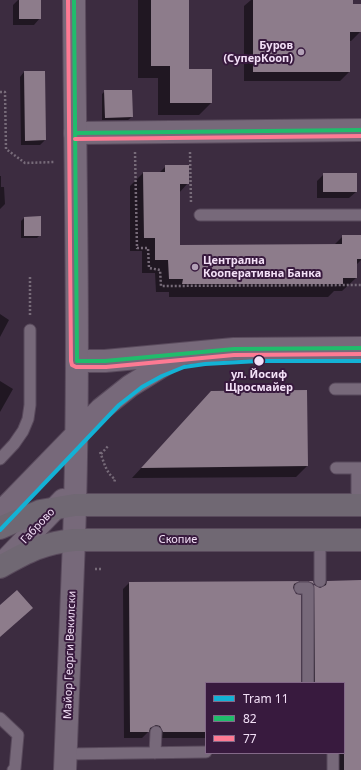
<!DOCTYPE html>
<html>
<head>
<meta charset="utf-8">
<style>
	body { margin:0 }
	#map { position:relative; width:361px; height:770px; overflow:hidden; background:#3c2c40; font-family:"Noto Sans",sans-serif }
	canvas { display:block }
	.legend { position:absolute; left:205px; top:682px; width:140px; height:72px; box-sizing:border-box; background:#381a3e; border:1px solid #836988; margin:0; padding:5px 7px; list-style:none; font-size:12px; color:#f3e0f7 }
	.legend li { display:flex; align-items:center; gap:8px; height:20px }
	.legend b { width:20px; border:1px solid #836988 }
</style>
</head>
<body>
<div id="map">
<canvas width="361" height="770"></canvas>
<ul class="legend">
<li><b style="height:5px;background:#13b2d5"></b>Tram 11</li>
<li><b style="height:5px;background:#20bc6c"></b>82</li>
<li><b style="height:5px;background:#fe7a93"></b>77</li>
</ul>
</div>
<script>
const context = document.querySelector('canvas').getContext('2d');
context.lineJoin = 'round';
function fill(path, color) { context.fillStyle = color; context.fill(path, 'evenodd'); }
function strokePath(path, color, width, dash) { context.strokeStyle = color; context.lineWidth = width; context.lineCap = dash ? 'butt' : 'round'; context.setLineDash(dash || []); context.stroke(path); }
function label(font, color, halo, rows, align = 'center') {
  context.font = font + ' "Noto Sans",sans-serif'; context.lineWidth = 4; context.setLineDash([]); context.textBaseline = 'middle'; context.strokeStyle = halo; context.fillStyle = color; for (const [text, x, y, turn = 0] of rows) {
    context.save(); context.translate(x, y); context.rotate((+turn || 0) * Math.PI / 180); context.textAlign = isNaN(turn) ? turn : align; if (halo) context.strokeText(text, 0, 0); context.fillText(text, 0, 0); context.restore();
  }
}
fill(new Path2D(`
	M18,0H40V18L34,25H13V5Z
	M138,0H188V70L211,103L199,115H158V78H138Z
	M251,0H352V5H360V32L351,41H349V72L340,81H244V6Z
	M24,72L45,140L40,145H21L20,77Z
	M105,91L132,117L128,120H102V94Z
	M166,166L188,183L179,193V246L334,245L343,236H361V260L356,265V278L342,291H334L328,297H169V292H156L155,273H142V251H130V186L143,173H159Z
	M324,174L356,192L349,198H317V181Z
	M0,176H1V187H4L5,204L0,209Z
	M24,218L40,235L37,238H21V221Z
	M0,314L9,320L0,337Z
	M0,381L13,389L0,412Z
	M211,392L307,466L296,477L132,478Z
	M361,581V770H338V753H344V683H309L308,592L314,586L319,589L327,582Z
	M312,582L313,584L307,590L302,587L292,588L300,683H206V738H157L154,732L149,731L142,738H124L123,589L129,583Z`), '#0007');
fill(new Path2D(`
	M19,0H41V19H19Z
	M151,0H189V69H212V103H170V66H151Z
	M253,0H353V4H361V32H350V72H253Z
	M24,71H45L46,140L25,141Z
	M104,90H132L133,117L105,118Z
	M165,165H189V184H180V245L342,244V235H361V259H357V278H343V284H182L183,279H169L168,260H155V238H144L143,172H165Z
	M323,173H357V192H323Z
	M41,216V236H24V217Z
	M307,390L308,466L141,468L211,391Z
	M361,580V770H344V683H315L314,585L320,588L326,585L327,581Z
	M300,581L294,584L293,588L296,594L301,595V683H206V732H163L160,726L156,725L150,728L149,732H130L129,582L313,581L314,584L308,581Z
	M17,590L33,608L0,637V605Z`), '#8d7c8b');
const lane = new Path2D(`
	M200,215H361
	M335,389H361
	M0,459L14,444L23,431L28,419L30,405V330
	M336,468H361
	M357,505V468
	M320,540V581
	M300,588H308V683
	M0,718L18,735L15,768L13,770
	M155,753L156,732
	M333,753V770
	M66,754L206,752`);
const street = new Path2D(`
	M75,133L361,130
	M77,361H105L234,349L361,348
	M65,770L74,540`);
const secondary = new Path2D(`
	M74,0C75,180 80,360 74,540
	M0,513L101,409L130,386L180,355
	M1,565L63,500`);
const primary = new Path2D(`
	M0,528L40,511L75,505H361
	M0,567C27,552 43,543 74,540H361`);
strokePath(lane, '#594a5c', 13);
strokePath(street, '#594a5c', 24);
strokePath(secondary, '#594a5c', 24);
strokePath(primary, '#594a5c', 24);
strokePath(new Path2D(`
	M0,92H5L6,149L25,163L55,162
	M135,152L137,248H148L149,268L160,270L161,286L361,285
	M190,152L191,203
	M30,277V316
	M100,452C104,462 106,473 115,479L114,483
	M101,454L109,445
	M95,569H101`), '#776b79', 2.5, [2, 2]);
strokePath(lane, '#77697a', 11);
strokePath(street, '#77697a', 22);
strokePath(secondary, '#77697a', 22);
strokePath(primary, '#706873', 22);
strokePath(new Path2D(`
	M74,0L77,361H105L234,349L361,348
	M75,133L361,130`), '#20bc6c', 4);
strokePath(new Path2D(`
	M68,0L71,361L72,365L76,367H106L234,355L361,354
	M75,139L361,136`), '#fe7a93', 4);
strokePath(new Path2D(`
	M0,530L119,405L142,387L162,376L184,367L205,364L259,361H361`), '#13b2d5', 4);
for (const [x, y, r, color] of [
	[301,52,4,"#b3a1b7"],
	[195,267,4,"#b3a1b7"],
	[259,361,5.5,"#f3e0f7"]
]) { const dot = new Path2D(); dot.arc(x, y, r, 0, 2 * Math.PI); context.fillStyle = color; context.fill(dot); strokePath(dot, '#381a3e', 1.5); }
label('bold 11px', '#f3e0f7', '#381a3e', [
	["Буров",293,46],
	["(СуперКооп)",293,59],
	["Централна",203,261,"left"],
	["Кооперативна Банка",203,274,"left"]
], 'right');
label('bold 11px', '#f3e0f7', '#381a3e', [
	["ул. Йосиф",259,375],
	["Щросмайер",259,388]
]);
label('11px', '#f3e0f7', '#381a3e', [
	["Габрово",38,526,-47],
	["Скопие",178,540],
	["Майор Георги Векилски",70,655,-88]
]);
</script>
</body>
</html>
